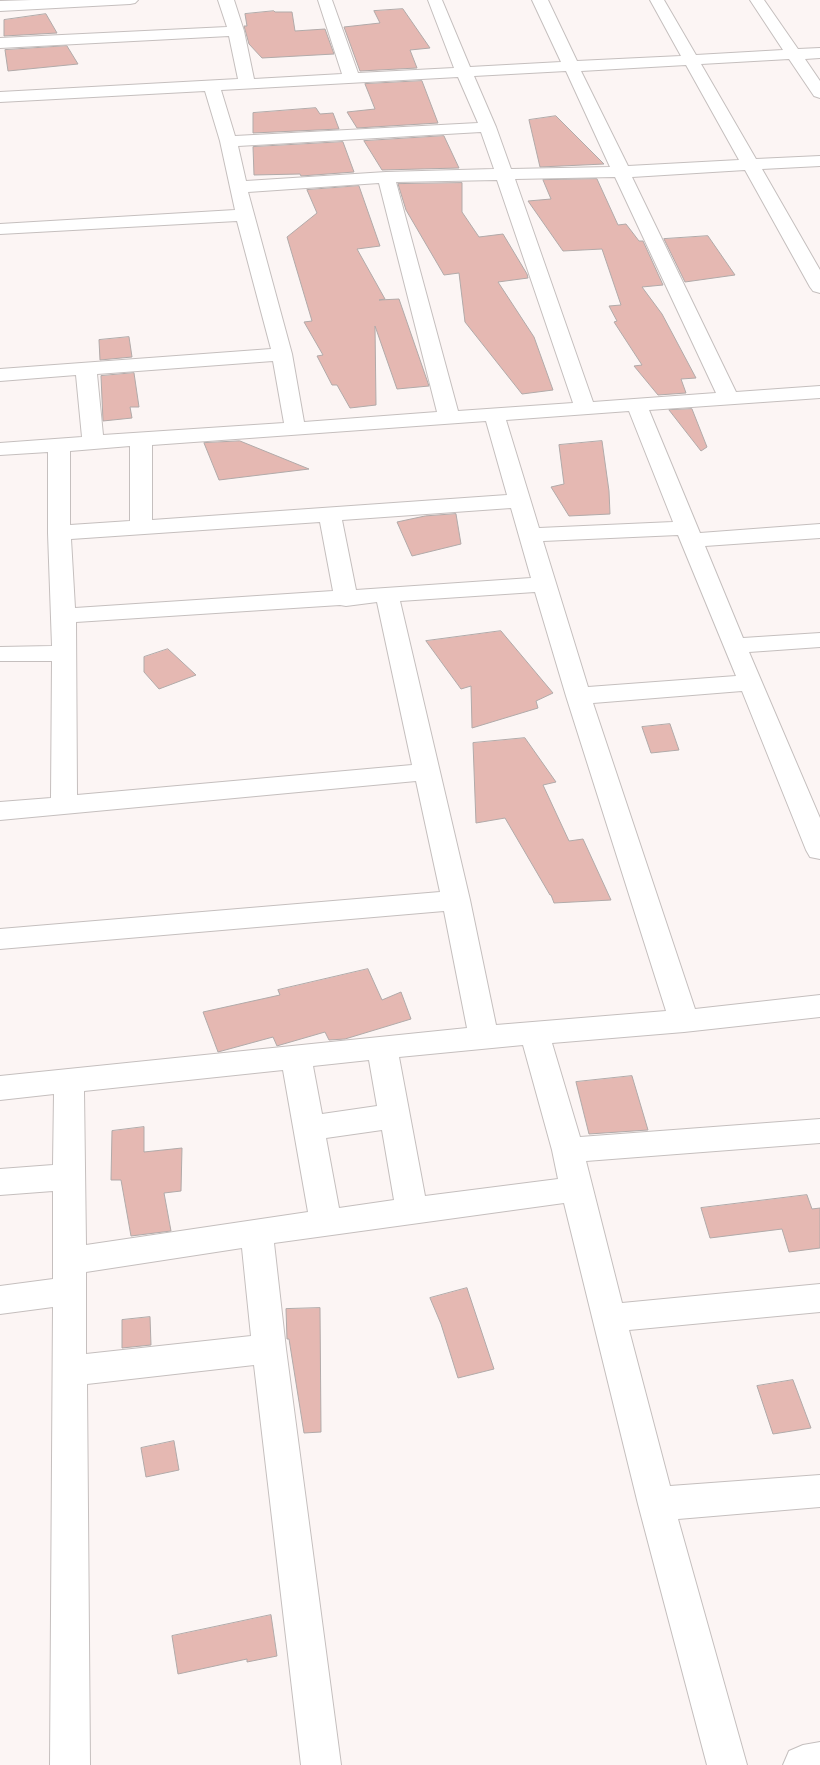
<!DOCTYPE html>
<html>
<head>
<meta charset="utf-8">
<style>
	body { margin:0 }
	canvas { display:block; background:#fcf5f4 }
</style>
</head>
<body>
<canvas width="820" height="1765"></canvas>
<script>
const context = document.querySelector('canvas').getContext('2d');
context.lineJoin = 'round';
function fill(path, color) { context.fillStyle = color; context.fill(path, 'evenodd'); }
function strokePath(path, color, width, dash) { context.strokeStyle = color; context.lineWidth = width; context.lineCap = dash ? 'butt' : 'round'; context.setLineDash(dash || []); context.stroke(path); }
const building = new Path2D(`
	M403,9L430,48L410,50L417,68L360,71L344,27L380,23L374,11Z
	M274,11L275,12H292L295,31L325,29L334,54L262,58L249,44L244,26H247L245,14Z
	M46,14L57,33L4,36V20Z
	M67,46L78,64L8,71L5,50Z
	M422,81L438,123L357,128L347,112L375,109L365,84Z
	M316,108L320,114L333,113L339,129L253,133V113Z
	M556,116L604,164L540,167L529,120Z
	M444,136L459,168L382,170L364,141Z
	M343,142L354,172L301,176L300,174L254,175L253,147Z
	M597,179L618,225L626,224L639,241H643L663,285L642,287L662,314L696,378L681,379L686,393L658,395L634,366L642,365L614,322L617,321L609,306L621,305L602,249L563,251L528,201L551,199L543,180Z
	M462,183V212L479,237L503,234L527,274L528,278L498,282L534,337L553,390L522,394L465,322L459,273L444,275L406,210L398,184Z
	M359,186L380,246L357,249L385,299L379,300L399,299L429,386L397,389L375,326L376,405L350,408L337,385H332L317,356L323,355L304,322L312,321L287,237L317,213L307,190Z
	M708,236L735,275L685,282L664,239Z
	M129,337L132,357L100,360L99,340Z
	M134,373L139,407H130L132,418L103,421L101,376Z
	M692,409L707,447L701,451L669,410Z
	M240,441L309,469L219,480L204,443Z
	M602,441L609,491L610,514L569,516L551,487L564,484L559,445Z
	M456,514L461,544L412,556L397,522L425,516Z
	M501,631L553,693L536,701L538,708L472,728L471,686L461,689L426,641Z
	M168,649L196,675L159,689L144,672V657Z
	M670,724L679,750L651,753L642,727Z
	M525,738L556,782L543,785L569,841L583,839L611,900L554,903L551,895H550L505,818L476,823L473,743Z
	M368,969L382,1000L401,992L411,1019L345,1039L329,1040L325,1032L280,1045L277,1046L273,1037L218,1052L203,1012L280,995L278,990Z
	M632,1076L648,1130L589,1134L576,1082Z
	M144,1127V1152L182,1148L181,1191L164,1193L171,1231L131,1236L121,1180H111L112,1131Z
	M807,1195L812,1209L820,1208V1248L789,1252L782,1229L710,1238L701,1208Z
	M467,1288L494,1369L458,1378L441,1324L430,1298Z
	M320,1308L321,1432L304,1433L289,1339H287L286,1309Z
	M150,1317L151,1345L122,1348V1320Z
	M793,1380L811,1428L773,1434L757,1386Z
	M174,1441L179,1470L146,1477L141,1448Z
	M271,1615L277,1656L247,1662V1659L178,1674L172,1636Z`);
fill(building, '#e5b8b2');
strokePath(building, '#b1aaa9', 1);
const minor = new Path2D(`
	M32,0H138L135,3L130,4L0,11V1Z
	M218,0H234L244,31L254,79L342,74L318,0H332L358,73L454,68L428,0H442L470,67L561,62L532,0H548L577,61L681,56L650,0H664L696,55L783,50L750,0H764L798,49L820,48V58L805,59L820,81V98L814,96L789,59L701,64L756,159L820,156V166L762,169L820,270V293L813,291L810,287L745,170L632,177L736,392L820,386V398L649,410L700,533L820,524V538L705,546L743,638L820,633V647L749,652L820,818V859L810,857L806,850L742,691L593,703L695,1009L820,995V1017L684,1032L552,1043L580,1137L820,1119V1143L586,1161L622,1303L820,1284V1312L629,1330L670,1486L820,1475V1507L678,1519L747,1765H707L638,1504L564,1203L274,1243L286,1349L341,1765H301L254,1365L87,1384L90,1765H50L53,1307L0,1314V1286L53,1279V1191L0,1195V1169L53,1165L54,1094L0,1100V1076L467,1028L444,911L0,949V929L440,892L416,781L0,820V802L51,798L52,661H0V647L52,646L48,533V452L0,455V443L82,437L76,375L0,381V369L271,349L237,221L0,234V224L235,210L220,141L205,91L0,102V92L238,79L229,36L0,48V38L227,27ZM686,65L739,160L628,166L581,71ZM566,71L610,167L511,169L496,127L474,76ZM458,77L478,123L235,136L221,90ZM481,132L494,169L386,172L246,181L238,146ZM615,177L716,393L593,402L515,179ZM497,180L573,403L458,411L396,182ZM379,183L437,412L304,422L292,354L248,192ZM273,361L284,423L103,435L97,374ZM629,411L673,522L539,528L506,420ZM486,421L507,495L152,520V445ZM130,446V521L70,525V451ZM511,508L531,578L356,590L342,520ZM320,522L333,591L75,608L71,539ZM678,535L736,676L588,687L543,541ZM535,592L566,696L666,1011L496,1025L470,900L400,601ZM377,602L412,765L77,795L76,622L340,605L346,606ZM523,1045L552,1150L558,1179L425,1196L399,1057ZM369,1060L377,1106L322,1114L313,1066ZM283,1070L308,1212L86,1245L84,1091ZM382,1130L394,1200L339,1208L326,1138ZM242,1248L251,1336L86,1354V1272Z
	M820,1742V1765H783L789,1751L803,1745Z`);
strokePath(minor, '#c5bfbe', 2);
fill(minor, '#fff');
</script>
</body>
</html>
